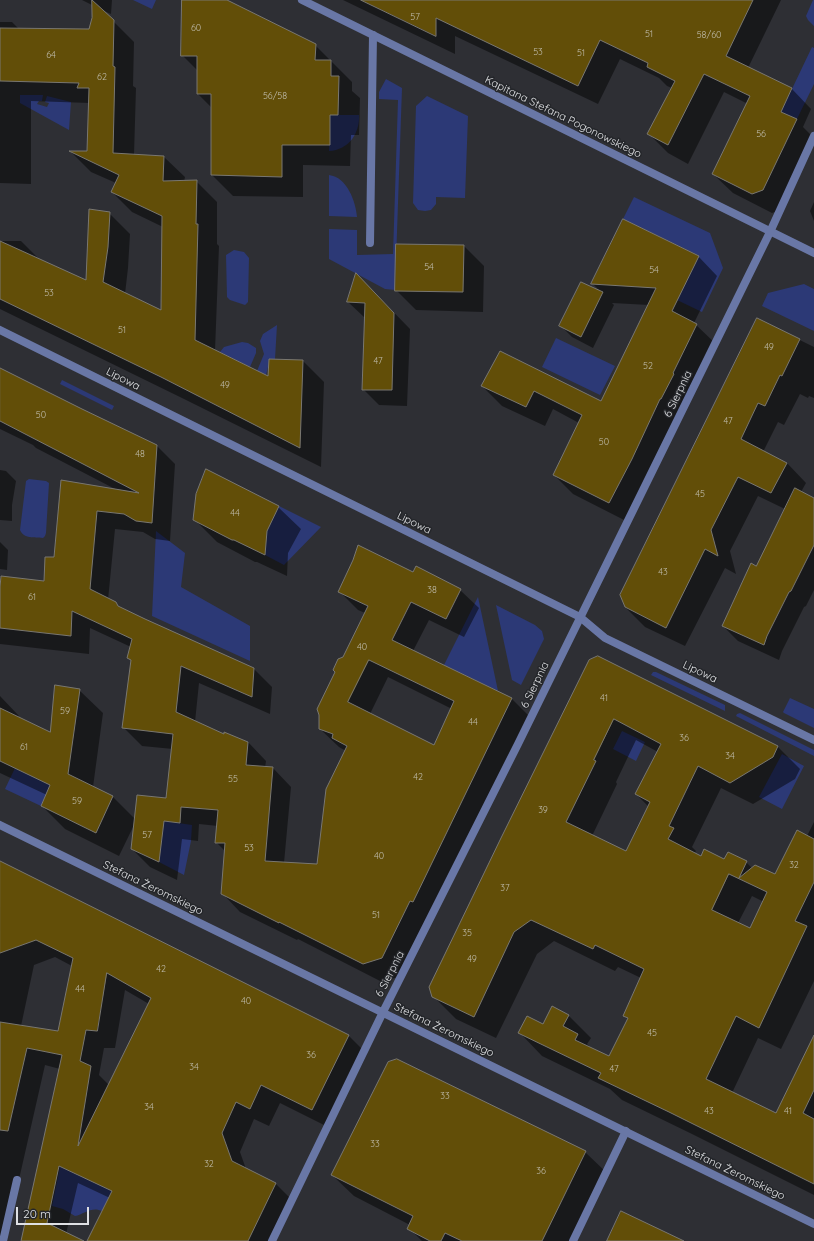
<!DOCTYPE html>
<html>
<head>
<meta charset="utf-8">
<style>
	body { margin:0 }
	#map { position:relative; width:814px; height:1241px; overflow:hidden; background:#2e2f34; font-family:Quicksand,sans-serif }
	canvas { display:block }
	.scale { position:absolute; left:16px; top:1207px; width:73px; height:18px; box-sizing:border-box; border:2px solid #dfe0e3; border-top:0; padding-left:5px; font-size:12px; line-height:14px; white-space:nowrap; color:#dfe0e3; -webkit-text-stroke:3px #24262a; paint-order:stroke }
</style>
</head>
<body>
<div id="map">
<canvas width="814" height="1241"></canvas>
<div class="scale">20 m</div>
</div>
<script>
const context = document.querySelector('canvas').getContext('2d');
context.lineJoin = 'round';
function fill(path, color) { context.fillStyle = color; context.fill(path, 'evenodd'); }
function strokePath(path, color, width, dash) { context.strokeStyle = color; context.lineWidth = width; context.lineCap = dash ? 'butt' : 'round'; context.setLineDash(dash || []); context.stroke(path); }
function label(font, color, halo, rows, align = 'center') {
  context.font = font + ' Quicksand,sans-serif'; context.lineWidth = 3; context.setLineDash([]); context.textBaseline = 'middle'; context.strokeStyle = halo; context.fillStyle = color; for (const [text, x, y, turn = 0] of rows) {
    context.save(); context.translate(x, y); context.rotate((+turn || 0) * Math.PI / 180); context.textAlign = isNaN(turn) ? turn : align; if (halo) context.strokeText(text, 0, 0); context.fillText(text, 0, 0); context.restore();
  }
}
fill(new Path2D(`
	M133,0H156L152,9Z
	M813,0H814V26L808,20L806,16Z
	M812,47L814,48V84L797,119L781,112Z
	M386,79L402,88L395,290L385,289L329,259V229L357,230V255L393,254L398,100L379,99V92Z
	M20,95H43L42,101H39L37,104L47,107L49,103L45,102L47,96L71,102L69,130L20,103Z
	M427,96L468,116L465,198L436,197V204L431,210L425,211L418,210L413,203L416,106Z
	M330,115H359C360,133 349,150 329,151Z
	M329,175C347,177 356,202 357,217L329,216Z
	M634,197L710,233L723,268L702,312L677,300L698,255L623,219Z
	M234,250L244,252L249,258L248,302L245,305L230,300L227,297L226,255Z
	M804,284L814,289V331L762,306L768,293Z
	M277,325L275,359H269L268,367L266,375L257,371L264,354L260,341L263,334Z
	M556,338L615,366L600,395L542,367Z
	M242,342L248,343L256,348V353L250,367L220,352L224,347Z
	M62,380L114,406L112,410L60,384Z
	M29,479L46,481L49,483L46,533L45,536L43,538C34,537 24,539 20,530L26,481Z
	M279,506L321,527L284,565L265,555L267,531Z
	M156,531L185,553L181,587L250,626V661L152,616Z
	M478,597L498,691L444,665Z
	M496,605L535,625L542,631L544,639L521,685L512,680Z
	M653,672H656L725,705V711L651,675Z
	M790,698L814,709V728L784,713L783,712Z
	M740,713L814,750V756L736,716L737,714Z
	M622,731L645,742L636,761L613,749Z
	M782,754L804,766L782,809L759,797Z
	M15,768L44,782L56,773L41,806L5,789Z
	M164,821L192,825L191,841L184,875L159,862Z
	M60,1167L112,1191L102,1211C92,1206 84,1214 75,1216L63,1209L52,1206Z`), '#2c3976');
fill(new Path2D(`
	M82,0H112L111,14L102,10L134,42L133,86L136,88L134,155L164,157L185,177L184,182L196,181L217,202V244L219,246L215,351L269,377L303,361L324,382L321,467L182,398L0,309V241H21L40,260L87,281L109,213L130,234L128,268L125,294L162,312L163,227L132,212L112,192L116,183L91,172L71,152H88L90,103L31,101V184L0,183V22H12L19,29L90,30L94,6Z
	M183,0H225L315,45L352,82V91L360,98L359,135H351L350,166L303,165V197L233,196L212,175V108L198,94V71L182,55Z
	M343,0H781L748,68L792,89L811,109L803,127L814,138L783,209L772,213L733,193L713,174L748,104L724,92L688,164L668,153L649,134L672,88L667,86L659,78L620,59L598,104L455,36V54Z
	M814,202V221L810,211Z
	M464,246L484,266L483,312L416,310L396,290Z
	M698,256L717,276L694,323L716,344L628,522L573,494L554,475L579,423L553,409L545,426L502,406L482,386L501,352L602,402L649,305L612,303L614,305L593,348L572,337L560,325L601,292L592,283Z
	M372,290L410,329L407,406L379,405L363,389L365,318L348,302Z
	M757,319L814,347V398L809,396L808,398L800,394L784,425L778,422L763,452L787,463L806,483L801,492L814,499V590L806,606L804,607L782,651L779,660L738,641L723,626L756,567L785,509L758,496L730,551L736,574L725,568L685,646L645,627L625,607Z
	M0,369L157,446L175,464L170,541L155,539L143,532L115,529L108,600L115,603L121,609L254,669L272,687L270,714L199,683L195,722L225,736L248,742L266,761L265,768H273L291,787L284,863L318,865L346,751L339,747L320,729L343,658L365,613L358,610L340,592L413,573L460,590L479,608L464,637L429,620L413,651L512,699L530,717L401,976L382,982L298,939L297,940L240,912L222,893L225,851L216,842L218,826L199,824L198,841L182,839L177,880L150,867L132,849L134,825L119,856L65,829L42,806L47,795L0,773V696L19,716L18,718L51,734L79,690L103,713L93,787L113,797L135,819L167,799L173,749L142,746L123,727L132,661L128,658L131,647L90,628L89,654L0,644V577L44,582L55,558L62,481L117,490L36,448L33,445L0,429ZM388,677L452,709L434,746L370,714Z
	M0,470L6,471L16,481L12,505V521L0,520Z
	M278,507L301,529L288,553L287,576L257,562H255L217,542L194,519Z
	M0,542L8,550L7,570L0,569Z
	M598,657L778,747L800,769L795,779L753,804L721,788L692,847L696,851L694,854L701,857L725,861L746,862L752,868L776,876L807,836L814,822V981L781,1049L758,1038L732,1093L777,1114L814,1038V1195L692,1134L622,1100L610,1089L542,1056L520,1033L568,1015L591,1038L587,1044L592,1049L610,1057L629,1020L624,1016L641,978L618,967L615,971L554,941L537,954L496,1038L456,1019L433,996ZM636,740L658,752L636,794L649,807L627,852L592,836L617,784L616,782ZM752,896L764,902L751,929L738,923Z
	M0,862L349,1036L367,1054L330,1128L280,1103L269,1126L254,1119L240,1152L246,1169L276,1184L294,1202L275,1241H88L110,1198L78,1183L66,1234L82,1241H22L60,1069L45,1065L5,1241H0ZM55,957L72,966L58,1032L21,1026L34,965ZM125,990L149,1004L109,1085L99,1075L104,1048H115Z
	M585,1152L607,1173L574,1241H422L409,1228L410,1225L354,1196L332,1175Z`), '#0007');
const building = new Path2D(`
	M92,0L114,20L113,66L115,67L113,153L164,156L163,181L197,180L196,224H198L195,340L268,376L269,359L303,360L300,448L161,377L0,299V241L86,280L89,209L110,212L108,247L103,282L161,310L162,216L111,192L119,175L69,151H87L89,88H77L79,83L0,81V28L89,29L92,18Z
	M182,0H227L316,44L315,60H331V76H339L338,115H330V145H282V177L211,175V94H197V56H181Z
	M361,0H753L726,56L792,88L781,112L797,119L763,190L752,194L712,174L750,96L704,74L668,145L647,134L675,81L647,67L648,63L600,40L578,86L436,18V36Z
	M623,219L699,256L672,311L697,324L673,373L674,374L661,399H660L632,459L609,503L553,475L582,415L534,391L526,407L481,386L500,351L601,401L656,288L591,284Z
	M396,244L464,245L463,292L395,291Z
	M356,273L394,313L392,390H362L365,303L347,302Z
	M581,282L603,292L581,337L559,326Z
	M757,318L800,339L782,376L780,375L765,406L758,403L741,439L787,463L771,493L738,477L711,530L718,556L705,549L666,628L625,607L620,595Z
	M0,368L82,409L157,445L152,523L136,521L124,514L97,511L90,589L116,602L118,606L145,619L254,668L252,697L181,666L176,712L224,734V732L248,742L246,765L273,767L265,861L317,864L326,789L347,746L332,738L333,734L319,729V715L317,709L335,672L333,670L338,659L343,657L368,606L338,592L353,560L358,545L413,572L416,566L461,589L446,619L411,602L392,640L512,698L413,902L410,901L382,958L363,964L279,922V923L221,894L225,843H215L218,810L181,807L180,823L164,821L159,862L131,849L137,795L166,798L173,734L122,728L131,660L127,658L132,639L72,611L71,636L0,628V587L1,576L44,581L45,557H54L61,480L139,493L0,421ZM369,660L454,701L434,745L348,702Z
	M206,469L279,506L267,531L265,555L234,540H232L193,520L196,494Z
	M795,488L814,498V545L791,591L789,592L767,636L764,645L722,626L751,563L756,566Z
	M598,656L778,746L773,757L730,783L698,766L669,826L674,828L668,839L701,856L704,849L724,859L728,852L747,861L739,878L755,865L775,874L797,830L814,839V882L795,921L807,926L759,1028L736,1016L706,1079L776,1113L814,1035V1090L803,1113L814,1119V1184L669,1112L598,1078L601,1073L518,1033L527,1016L543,1024L552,1006L569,1015L563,1026L578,1034L575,1040L609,1056L628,1018L623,1016L644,969L595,945L593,949L531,920L514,932L474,1017L432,997L429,987L501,838L589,660ZM614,719L661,744L635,794L650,802L626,851L566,822L596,761L594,760ZM729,874L767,892L750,928L712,910Z
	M55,685L80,689L68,774L113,796L96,833L41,806L50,785L0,761V708L50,732Z
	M0,861L349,1035L312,1110L261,1085L250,1109L236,1102L222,1133L232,1161L276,1183L248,1241H87L112,1191L59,1166L47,1223L84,1241H21L62,1055L27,1048L8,1131L0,1130V1022L58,1031L73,958L36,940L0,953ZM107,973L151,998L78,1146L91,1066L80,1061L86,1030L97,1031Z
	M397,1059L586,1151L542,1241H462L445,1233L441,1241H430L407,1229L413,1216L331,1175L388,1062Z
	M621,1211L684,1241H607Z`);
fill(building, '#624e08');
strokePath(building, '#797771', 1);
strokePath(new Path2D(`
	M370,243L373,35
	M3,1241L17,1180`), '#6977a6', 8);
strokePath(new Path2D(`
	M302,0L814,253
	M0,330L580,617L605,638L814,740
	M573,1241L626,1131`), '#6977a6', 8);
strokePath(new Path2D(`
	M0,825L814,1224
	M272,1241L383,1012L518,744L770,232L814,136`), '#6977a6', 8);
label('9px', '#c0bcac', null, [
	["57",415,17],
	["60",196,28],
	["51",649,34],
	["58/60",709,35],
	["53",538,52],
	["51",581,53],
	["64",51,55],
	["62",102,77],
	["56/58",275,96],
	["56",761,134],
	["54",429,267],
	["54",654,270],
	["53",49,293],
	["51",122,330],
	["49",769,347],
	["47",378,361],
	["52",648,366],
	["49",225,385],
	["50",41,415],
	["47",728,421],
	["50",604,442],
	["48",140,454],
	["45",700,494],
	["44",235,513],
	["43",663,572],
	["38",432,590],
	["61",32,597],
	["40",362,647],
	["41",604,698],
	["59",65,711],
	["44",473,722],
	["36",684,738],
	["61",24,747],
	["34",730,756],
	["42",418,777],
	["55",233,779],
	["59",77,801],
	["39",543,810],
	["57",147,835],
	["53",249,848],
	["40",379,856],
	["32",794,865],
	["37",505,888],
	["51",376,915],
	["35",467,933],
	["49",472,959],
	["42",161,969],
	["44",80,989],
	["40",246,1001],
	["45",652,1033],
	["36",311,1055],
	["34",194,1067],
	["47",614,1069],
	["33",445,1096],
	["34",149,1107],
	["43",709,1111],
	["41",788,1111],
	["33",375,1144],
	["32",209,1164],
	["36",541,1171]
]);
label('11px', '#dfe0e3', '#24262a', [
	["Kapitana Stefana Pogonowskiego",563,117,26],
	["Lipowa",123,379,27],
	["6 Sierpnia",678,394,-64],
	["Lipowa",414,523,26],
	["Lipowa",700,672,25],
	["6 Sierpnia",535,685,-64],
	["Stefana Żeromskiego",153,888,26],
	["6 Sierpnia",390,974,-63],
	["Stefana Żeromskiego",444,1030,26],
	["Stefana Żeromskiego",735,1173,26]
]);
</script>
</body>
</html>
